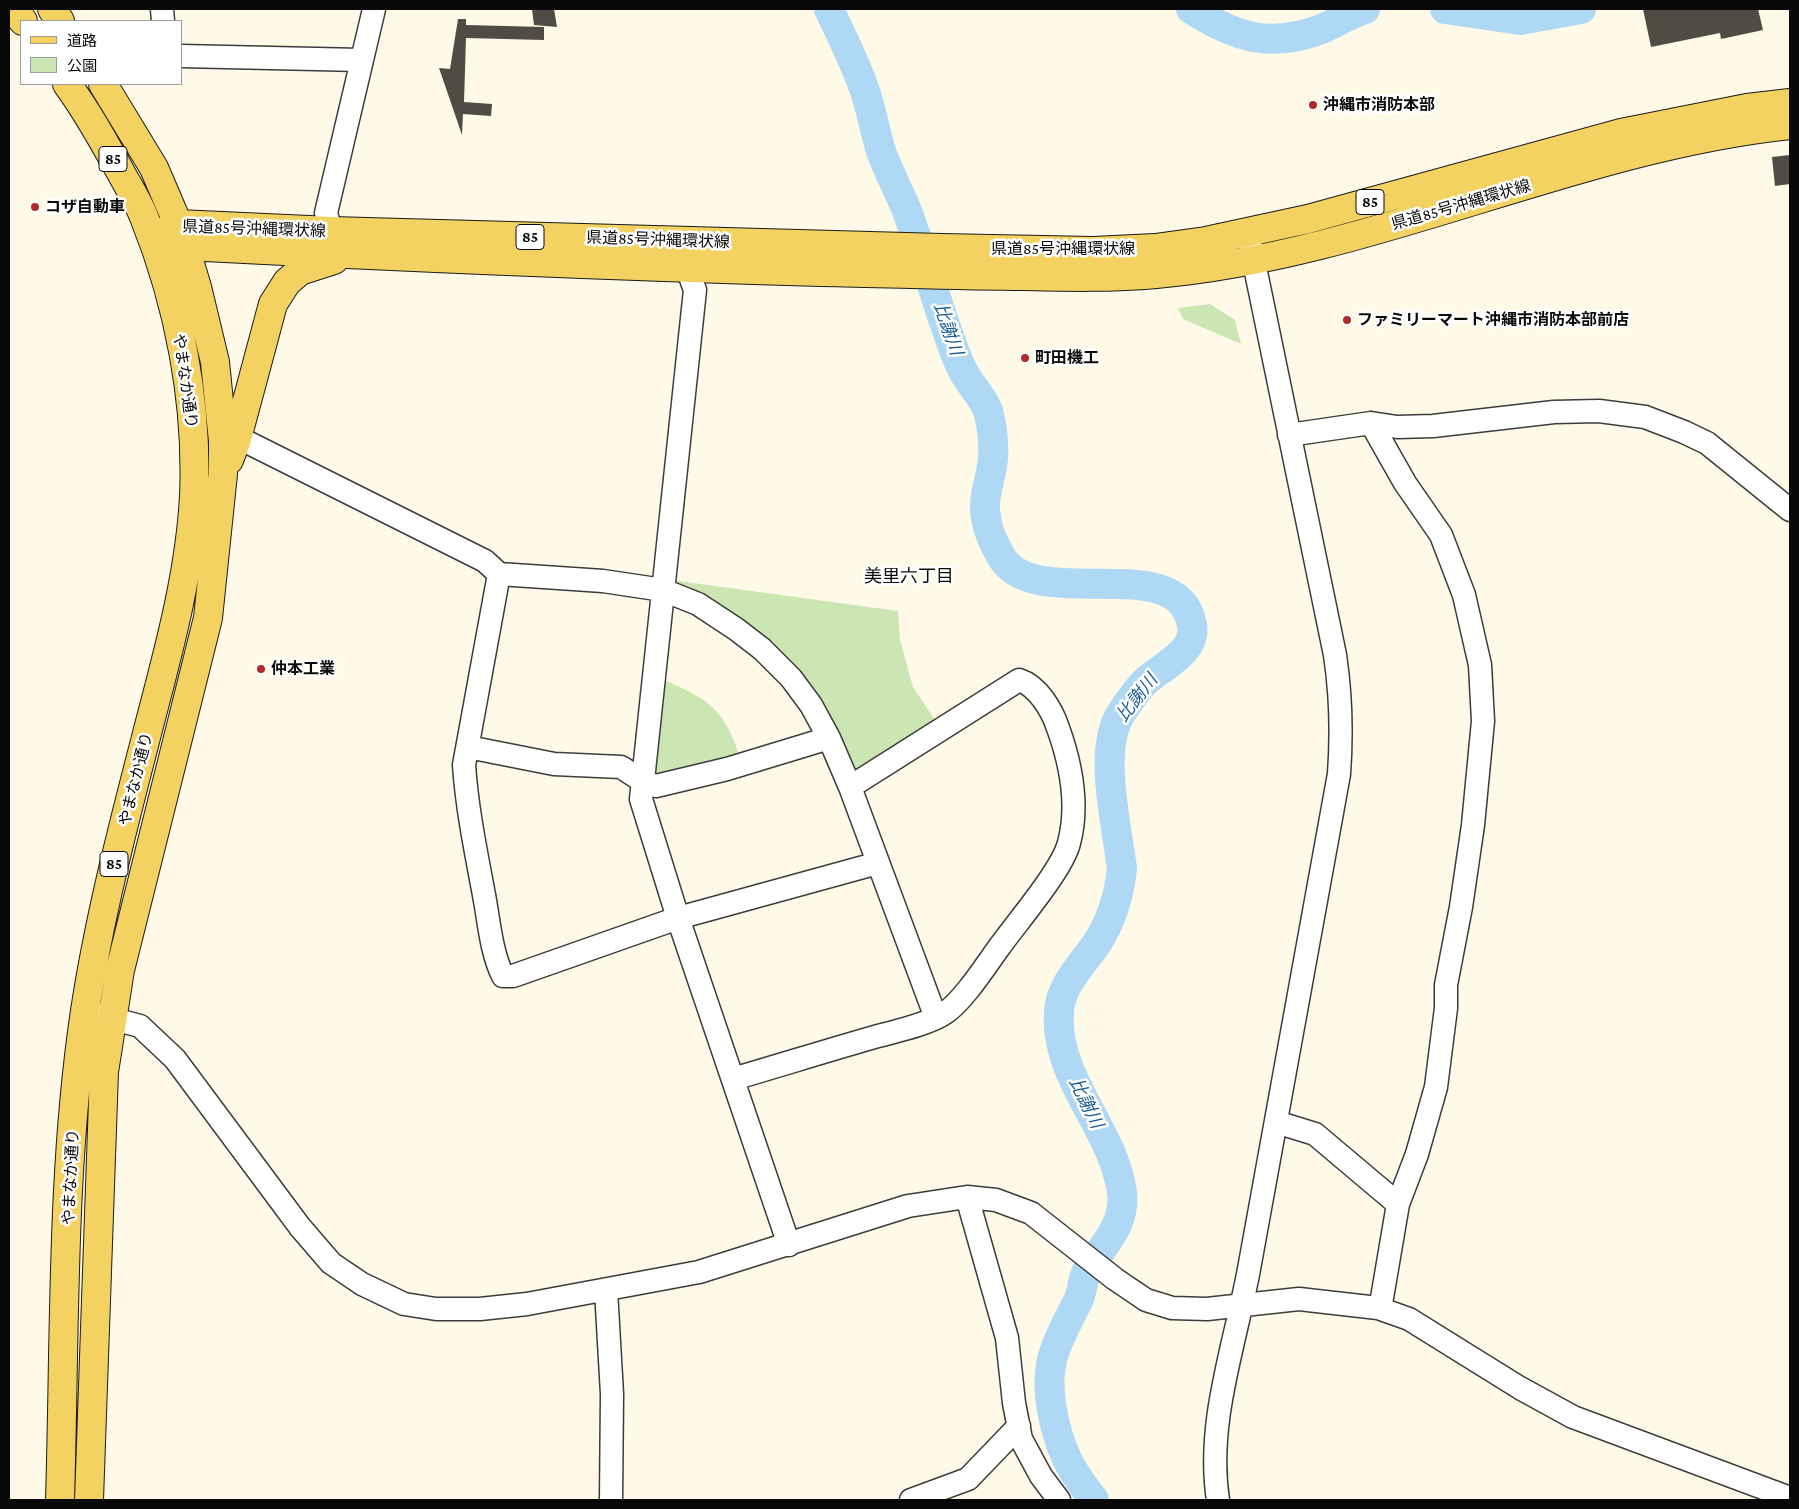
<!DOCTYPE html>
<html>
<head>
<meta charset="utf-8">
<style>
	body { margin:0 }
	#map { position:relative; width:1799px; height:1509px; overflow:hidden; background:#fefae7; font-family:"Crimson Pro","Noto Sans JP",serif }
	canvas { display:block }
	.frame { position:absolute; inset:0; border:10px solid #090909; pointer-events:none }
	.legend { position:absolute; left:20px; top:20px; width:162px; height:65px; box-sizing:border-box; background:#fff; border:1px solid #9d9d9d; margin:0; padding:6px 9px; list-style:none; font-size:15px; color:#090909 }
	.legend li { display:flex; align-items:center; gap:10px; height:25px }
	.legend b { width:25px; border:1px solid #9d9d9d }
</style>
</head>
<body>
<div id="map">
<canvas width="1799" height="1509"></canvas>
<div class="frame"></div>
<ul class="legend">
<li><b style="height:6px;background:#f3d262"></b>道路</li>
<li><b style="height:14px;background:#cce6b3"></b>公園</li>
</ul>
</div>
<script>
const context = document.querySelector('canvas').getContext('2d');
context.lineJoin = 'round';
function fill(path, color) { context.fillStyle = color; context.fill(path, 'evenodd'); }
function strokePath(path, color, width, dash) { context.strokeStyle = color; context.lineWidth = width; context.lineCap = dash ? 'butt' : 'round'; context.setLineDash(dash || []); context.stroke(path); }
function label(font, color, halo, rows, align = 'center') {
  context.font = font + ' "Crimson Pro","Noto Sans JP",serif'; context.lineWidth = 5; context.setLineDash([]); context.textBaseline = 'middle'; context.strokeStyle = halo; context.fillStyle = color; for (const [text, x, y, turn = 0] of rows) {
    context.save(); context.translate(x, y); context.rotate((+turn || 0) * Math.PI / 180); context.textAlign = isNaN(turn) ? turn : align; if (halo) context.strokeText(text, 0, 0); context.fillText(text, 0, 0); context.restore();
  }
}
fill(new Path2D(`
	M1210,304L1235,320L1241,344L1183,319L1178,308Z
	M664,579L898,611L900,640L913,687L941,729L850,787L811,705Z
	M655,676C708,699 725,706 742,764L644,782Z`), '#cce6b3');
strokePath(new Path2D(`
	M829,9C840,33 853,58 862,83C871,105 874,129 881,151C888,171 899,191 907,211C920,246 931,283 943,319C949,335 954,354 962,369C969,384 982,395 988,411C992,426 994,444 993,459C991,479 982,498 986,518C988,532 995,546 1002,558C1038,614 1178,548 1192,625C1197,651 1163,666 1147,680C1137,689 1127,704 1120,715C1098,752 1117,826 1122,869C1119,896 1112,920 1097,943C1083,964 1060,985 1059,1012C1054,1078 1113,1128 1122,1192C1126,1224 1104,1244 1088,1269C1082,1278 1083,1291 1078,1301C1069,1319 1059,1336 1053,1356C1044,1387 1054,1431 1067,1459C1074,1474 1084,1487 1094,1500
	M1191,9C1236,38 1272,49 1324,28C1338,22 1351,13 1365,9
	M1445,9L1520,20L1581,9`), '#aed8f3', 30);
fill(new Path2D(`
	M532,9H554L557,27L534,25Z
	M1643,9H1758L1763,30L1721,39L1720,33L1651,47Z
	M458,19H466V25L544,27V40L466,38L464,102L492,104L491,116L463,114L462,135L439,68L450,69Z
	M1790,155V184L1775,186L1772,157Z`), '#514b46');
const minor = new Path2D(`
	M162,9L163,21
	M181,56L361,60
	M331,231L326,213L374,9
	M688,251L687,268L695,290L641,799L678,918L789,1245
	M1371,423L1405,483L1441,535L1464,595L1480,665L1483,721L1473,825L1461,907L1446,985V1008L1436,1087L1417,1154L1398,1204L1382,1298L1378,1308
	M1289,435L1371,423L1397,427L1433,426L1554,412L1599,411L1645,417L1684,432L1707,443L1790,510
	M236,442L249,443L485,561L499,574L603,581L663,590L698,604L736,629L762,649L791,678L811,705L829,738L850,787L936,1018
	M499,574L464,765C467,809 476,852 484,895C489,921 491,952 503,976H513L678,918L878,863
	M468,747L554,764L621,767L644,782L656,786L727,769L829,738
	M98,1015L140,1026L175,1059L300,1227L331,1263L362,1284L404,1304L436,1309H480L527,1304L699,1272L908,1206L967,1197L996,1200L1031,1213L1115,1279L1146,1300L1172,1308L1207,1309L1299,1299L1378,1308L1409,1319L1520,1388L1573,1417L1790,1498
	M733,1079C781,1065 829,1050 878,1036C897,1031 929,1024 945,1013C964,1000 986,965 1000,946C1018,921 1062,870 1069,843C1079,805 1071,764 1058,728C1052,710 1038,686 1019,680L850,787
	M1276,1122L1315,1134L1398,1204
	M967,1197L1007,1338L1014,1403L1021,1439L1041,1476L1059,1500
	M606,1290L612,1394L611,1500
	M911,1500L968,1479L1019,1426
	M1218,1500C1206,1423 1235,1345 1249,1269C1279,1104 1309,939 1339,774C1342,733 1341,695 1335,655L1250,243`);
const major = new Path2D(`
	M14,9L23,21
	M52,9L60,21
	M152,238L178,224L331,231L942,248L1093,251L1155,248L1206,241L1308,219L1621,133L1747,108L1790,103
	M152,238L185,246C397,257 609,266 821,272C889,273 957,276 1025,276C1069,277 1112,278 1156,274C1374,255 1573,148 1790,125
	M229,460L236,442L273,304L287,282L300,271L334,260
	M60,1500C65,1338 61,1171 85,1011C100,912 126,815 151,718C170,646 190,571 194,496C198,402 179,304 144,217C138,201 128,186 120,171C104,142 87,111 67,84
	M89,1500L104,1072L120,970L208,618L223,474V441L215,362L197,287L178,224L154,168L103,84`);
strokePath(minor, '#3c3c3c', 25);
strokePath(major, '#1a1a1a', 30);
strokePath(minor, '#fff', 22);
strokePath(major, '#f3d262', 28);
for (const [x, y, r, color] of [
	[1313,105,5,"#b2292d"],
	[35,207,5,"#b2292d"],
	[1347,320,5,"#b2292d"],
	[1025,358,5,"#b2292d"],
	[261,669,5,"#b2292d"]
]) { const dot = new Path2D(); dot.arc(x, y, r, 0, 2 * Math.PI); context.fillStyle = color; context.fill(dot); strokePath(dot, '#fff', 2); }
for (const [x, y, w] of [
	[113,159,28],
	[1370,202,28],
	[530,237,28],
	[114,864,28]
]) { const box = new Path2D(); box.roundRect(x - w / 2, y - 12.5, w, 25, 4); context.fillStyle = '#fff'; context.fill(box); strokePath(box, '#090909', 1); }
label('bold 15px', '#090909', null, [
	["85",113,159],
	["85",1370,202],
	["85",530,237],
	["85",114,864]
]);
label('bold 16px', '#090909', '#fff', [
	["沖縄市消防本部",1323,105],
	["コザ自動車",45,207],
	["ファミリーマート沖縄市消防本部前店",1357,320],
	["町田機工",1035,358],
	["仲本工業",271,669]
], 'left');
label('16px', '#090909', '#fff', [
	["県道85号沖縄環状線",1461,205,-16],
	["県道85号沖縄環状線",254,229,2],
	["県道85号沖縄環状線",658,240,2],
	["県道85号沖縄環状線",1063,249],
	["やまなか通り",185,381,82],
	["やまなか通り",136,779,-76],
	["やまなか通り",71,1177,-87]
]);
label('italic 18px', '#1a5c94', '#fff', [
	["比謝川",948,329,71],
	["比謝川",1137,698,-52],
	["比謝川",1086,1103,64]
]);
label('18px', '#090909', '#fff', [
	["美里六丁目",909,576]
]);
</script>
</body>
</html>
